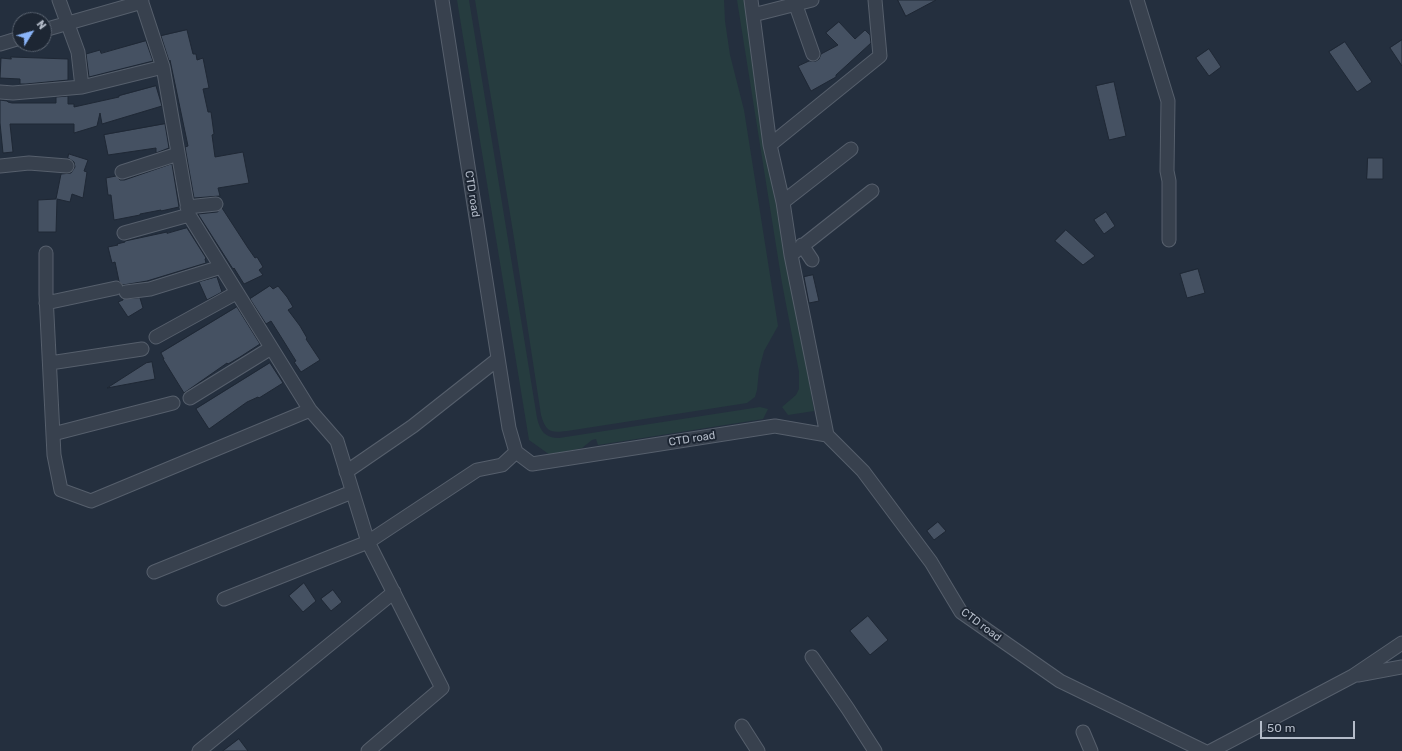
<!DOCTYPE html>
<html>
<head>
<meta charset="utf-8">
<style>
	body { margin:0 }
	#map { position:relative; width:1402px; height:751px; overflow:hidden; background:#242f3e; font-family:Rubik,sans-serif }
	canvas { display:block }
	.north { position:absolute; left:12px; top:12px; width:40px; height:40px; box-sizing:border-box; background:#1d2633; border:1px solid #59626f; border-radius:50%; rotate:53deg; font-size:11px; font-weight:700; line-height:16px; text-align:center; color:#b4bcc9 }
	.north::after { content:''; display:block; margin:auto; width:14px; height:18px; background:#8ab4f8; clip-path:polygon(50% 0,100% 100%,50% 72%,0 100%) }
	.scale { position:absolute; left:1260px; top:721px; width:95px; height:18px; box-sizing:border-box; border:2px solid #b4bcc9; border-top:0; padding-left:5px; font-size:12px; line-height:14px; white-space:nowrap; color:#b4bcc9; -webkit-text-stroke:3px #1d2633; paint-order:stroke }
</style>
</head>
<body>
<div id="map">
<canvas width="1402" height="751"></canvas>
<div class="north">N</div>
<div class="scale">50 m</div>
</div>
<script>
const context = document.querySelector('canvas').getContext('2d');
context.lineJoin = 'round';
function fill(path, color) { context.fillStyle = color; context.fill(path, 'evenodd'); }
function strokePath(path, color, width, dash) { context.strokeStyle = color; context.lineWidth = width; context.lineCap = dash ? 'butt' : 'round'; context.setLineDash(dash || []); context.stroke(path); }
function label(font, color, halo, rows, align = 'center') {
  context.font = font + ' Rubik,sans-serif'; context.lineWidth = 4; context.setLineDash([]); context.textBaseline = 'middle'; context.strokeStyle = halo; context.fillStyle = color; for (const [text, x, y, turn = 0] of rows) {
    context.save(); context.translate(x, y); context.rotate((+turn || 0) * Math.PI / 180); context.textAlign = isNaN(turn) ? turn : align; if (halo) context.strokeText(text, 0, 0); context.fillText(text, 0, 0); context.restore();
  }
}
fill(new Path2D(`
	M457,0H469L537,418C540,431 545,438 559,438L760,407L768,409L763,419L598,445L596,439L592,440L582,448L550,455L529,440Z
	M475,0H724L725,21L730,55L744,110L778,326L764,351L759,370L757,390L755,397L747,403L567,431C550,433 546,432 541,415L514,238Z
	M737,0H746L814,411L788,415L782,407L796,395L799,389V372L782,283Z`), '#263c3f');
const building = new Path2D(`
	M898,0H936L906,16Z
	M839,22L855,39L865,30L870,35L871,43L836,75V77L811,91L798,66L809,61H816L819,59L821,54L838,45L826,33Z
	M187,30L193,54H196L197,60L203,58L209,88L203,89L208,112H211L214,134L212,135L215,157L243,152L249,183L218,188L220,196L194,198L185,147L188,146L170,60L169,61L161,36Z
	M1402,40V66L1390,48Z
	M146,41L153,61L89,77L86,54L100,50L101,53Z
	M1345,42L1372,82L1357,92L1329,52Z
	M1209,49L1221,67L1209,76L1196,58Z
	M11,57L68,59V80L26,84H20V79L0,78L1,58L11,59Z
	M1114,82L1126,136L1109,140L1096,86Z
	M156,86L162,106L102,124L100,113L97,126L74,133V124H10L13,152L3,153L0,123V100L7,101L8,102L12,103H56V97L68,96V104H74V107L119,97V96Z
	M165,124L169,148L156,153V148L108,155L104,135Z
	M69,154L88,160L84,171L87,172L83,198L72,194L70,202L57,199L56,232H38V200L56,199L61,174L71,173L75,167L74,162L68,158Z
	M1368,158H1383V179H1367Z
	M172,164L179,207L161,211V210L140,214V215L114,220L111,195H108L106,178L116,176L120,180H124Z
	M222,208L248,248L255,258L257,257L263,267L259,270L263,275L244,284L234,268L233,269L198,214L217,212Z
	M1106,212L1115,226L1104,234L1094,220Z
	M187,228L206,258L205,259L206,263L147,281L123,285L119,281L115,262L112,263L108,247L118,245L117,244L125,242V241L167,232V233Z
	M1066,230L1095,256L1083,265L1055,241Z
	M1198,269L1205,293L1187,298L1180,274Z
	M813,275L819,301L809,303L804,277Z
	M217,277L222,292L207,300L199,282Z
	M270,286L273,289L278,286L287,297L293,307L288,310L300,326L307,338L306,339L320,360L301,372L294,362L296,361L283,340L271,321L266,324L250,299Z
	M140,298L143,308L128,317L118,302L123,300V299Z
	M237,307L260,344L240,357L228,364L227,363L184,393L163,359H164L161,353Z
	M152,362L155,379L107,388L146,363Z
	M270,363L283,383L259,398L258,397L247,402L209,429L196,409Z
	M938,522L946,531L934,540L927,531Z
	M304,583L316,601L303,612L289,596Z
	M333,590L342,602L331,611L321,599Z
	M868,616L888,640L870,655L850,631Z
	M239,739L248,751H223Z`);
fill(building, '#455162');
strokePath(building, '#1f2835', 1);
const street = new Path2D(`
	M59,0L78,52L82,87
	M141,0L163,67L189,215L310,410L337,441L368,542L442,688L368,751
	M442,0L509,428L516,452L532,464L775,426L827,435L863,471L931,562L961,612L1060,681L1204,751
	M751,0L770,145
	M794,0L813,54
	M1137,0L1168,101L1167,171L1169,181V240
	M753,15L812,0
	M44,30L142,2
	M0,44L20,38
	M0,92L13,93L82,87L163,67
	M0,166L29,163L67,166
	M122,172L178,154
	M783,202L851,149
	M187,207L216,204
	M124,233L189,215
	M802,245L812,260
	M46,253V295L54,455L61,490L91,501L310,410
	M791,255L872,191
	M126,292L150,289L221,267
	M46,303L116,288
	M156,337L236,293
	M50,363L142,349
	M190,398L271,348
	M53,434L173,403
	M827,435L791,255L783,202L770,145L880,56L875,0
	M346,472L413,426L498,359
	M154,572L352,492
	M224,599L368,542L477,470L502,465L516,452
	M812,657L848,709L875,751
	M1358,675L1402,667
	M742,726L758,751
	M1083,732L1091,751
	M199,751L394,592
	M1211,751L1353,676L1402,643`);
strokePath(street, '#565f6c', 15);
strokePath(street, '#38414e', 13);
label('11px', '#b4bcc9', '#1d2633', [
	["CTD road",472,194,81],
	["CTD road",692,439,-9],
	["CTD road",981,625,37]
]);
</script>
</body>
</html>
